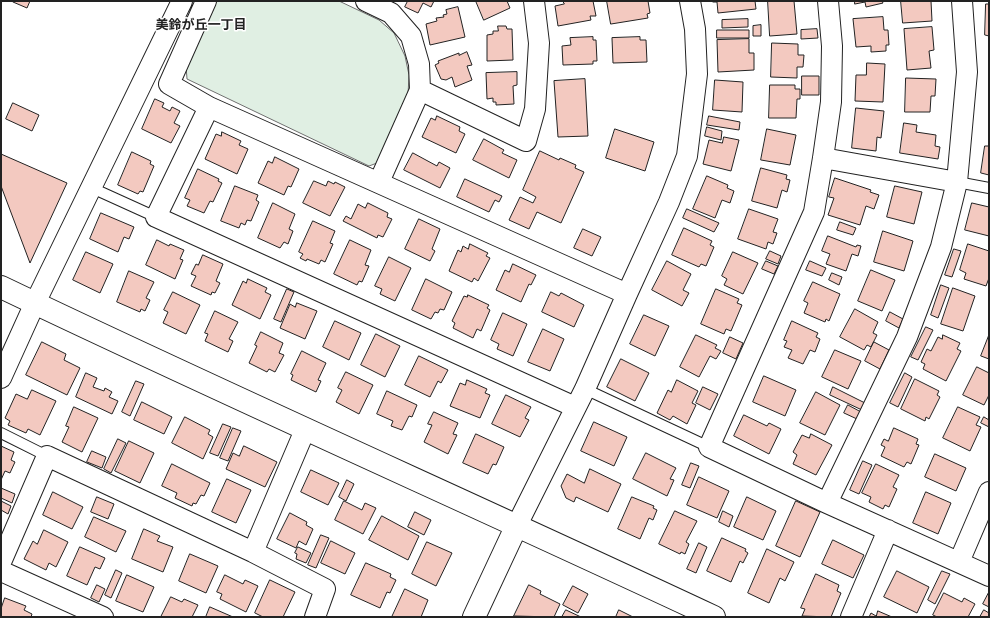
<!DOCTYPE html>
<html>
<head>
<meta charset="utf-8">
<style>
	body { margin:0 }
	#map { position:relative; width:990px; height:618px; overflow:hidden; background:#fff; font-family:"Roboto Condensed",sans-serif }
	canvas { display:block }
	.frame { position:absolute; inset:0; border:2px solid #222; pointer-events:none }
</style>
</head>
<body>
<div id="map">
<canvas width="990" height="618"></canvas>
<div class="frame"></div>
</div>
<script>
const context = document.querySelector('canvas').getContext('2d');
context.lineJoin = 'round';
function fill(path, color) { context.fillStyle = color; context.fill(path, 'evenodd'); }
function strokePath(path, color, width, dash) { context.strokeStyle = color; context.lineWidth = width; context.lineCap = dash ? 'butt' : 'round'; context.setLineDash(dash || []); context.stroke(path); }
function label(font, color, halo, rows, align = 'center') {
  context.font = font + ' "Roboto Condensed","Noto Sans JP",sans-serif'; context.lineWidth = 3; context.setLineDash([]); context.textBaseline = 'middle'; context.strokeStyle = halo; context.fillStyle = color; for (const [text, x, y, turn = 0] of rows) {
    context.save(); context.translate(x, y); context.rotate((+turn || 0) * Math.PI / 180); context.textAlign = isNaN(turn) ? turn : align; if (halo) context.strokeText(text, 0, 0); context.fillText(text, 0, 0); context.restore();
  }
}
const green = new Path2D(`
	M217,1H339L379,20L394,33L405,56L409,75L408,95L377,163L369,166L187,79L186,66Z`);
fill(green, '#e0efe3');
strokePath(green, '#6f6f6f', 1);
const building = new Path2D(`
	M13,1H30L27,8L13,2Z
	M408,1H434L431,7L423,3L418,13L405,7Z
	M476,1H507L510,8L484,20Z
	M563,1H593L596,16H590L591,20L558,26L555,6L564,4Z
	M607,1H648L650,13L647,14L648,18L611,24Z
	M712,1H755L756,9L718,13L717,2H713Z
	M768,1H794L797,34L770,36Z
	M855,1H882L883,3L866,7L865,2L855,4Z
	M901,1H931L932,21L903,23Z
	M986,4H989V36L985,35Z
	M458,7L465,37L430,45L426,24L437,21L436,18L444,17L443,15L447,14L446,10Z
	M883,17L884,30H888L889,45H886V51L871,52V46L856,47L853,19Z
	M748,19V27L722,28V20Z
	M761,25V36H753V26Z
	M498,26H506L507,29H512L513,60L487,61V35L493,34V31H498Z
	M932,27L934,50L929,51L931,68L907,70L904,29Z
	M817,29L818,38L801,39V30Z
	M717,30H749V38H717Z
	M593,37V40H596L597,61H593V64L563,65L562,46L571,45L570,38Z
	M640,37V40H646L647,62L613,63L612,38Z
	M749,39V53H754V70L718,72L717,40Z
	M772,43L798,44V55H804L803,67H797V78L771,77Z
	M467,52L472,65L467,66L472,80L455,87L452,77L446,80L441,79L435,65L439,63L438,61L459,53V55Z
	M867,63L885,64L883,102L855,101L856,75H866Z
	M517,72V85L513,86L514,104L496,105V102H493V98L487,99L486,73Z
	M802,76H819V95H802Z
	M906,78L936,79L935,96H931L930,112H905Z
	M585,79L588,136L558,137L554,81Z
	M715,80L743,82L742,112L713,110Z
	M770,85H795V89H800V99H797L796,118H769Z
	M155,99L164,103L162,107L170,111L172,107L180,111L174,123L180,126L171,143L142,129Z
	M13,103L39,115L32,131L6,119Z
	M856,108L884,111L881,138L877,137L876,151L852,148Z
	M437,116L460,127L459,131L465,134L456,153L422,137L431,118L435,120Z
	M709,116L740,122L739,130L707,125Z
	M904,123L917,125L916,132L936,135L935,146L940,147L938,159L900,153Z
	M707,127L722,131L721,140L705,136Z
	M615,129L654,142L645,171L606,158Z
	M767,129L796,135L790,165L761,160Z
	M222,132L241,141L239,145L248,149L237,174L205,159L216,134L221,136Z
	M724,137L739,140L731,171L703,164L709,140L722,143Z
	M484,139L504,150L502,153L517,160L509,178L473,160Z
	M985,146H989V175L981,173Z
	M540,151L559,160L560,158L576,165L575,168L584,172L561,223L537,212L529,229L509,220L520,197L533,203L536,197L523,190Z
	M132,152L151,161L150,164L154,166L143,192L140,191L138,194L118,185Z
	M413,153L437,166L439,162L450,168L440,188L404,170Z
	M1,154L67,183L30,263L1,186Z
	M275,157L299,169L291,187L288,186L284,195L258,183L268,161L272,163Z
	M761,168L787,175L786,179L790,180L787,192L782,190L777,208L752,201Z
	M198,169L219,179L218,181L222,183L213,202L210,201L204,213L187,206L190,200L185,198Z
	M707,176L728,185L727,188L734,191L730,203L722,200L715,218L693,209Z
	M835,178L871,190L870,192L879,195L874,209L866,206L860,225L828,215L834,198L829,197Z
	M465,179L502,196L499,202L495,200L489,212L457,197Z
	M314,181L326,186L328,181L334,184L335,182L345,187L330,216L303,203Z
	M235,186L258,195L256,200L259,202L251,221L247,220L245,225L241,223L239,228L221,221Z
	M895,186L922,192L914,224L887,217Z
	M273,203L295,214L289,229L293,231L288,244L284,242L280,248L258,238Z
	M368,203L388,213L387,217L392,219L383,237L378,235L377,238L343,221L346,216L351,219L358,204L365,208Z
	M972,203L989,207V236L965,230Z
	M687,209L719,223L714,232L683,218Z
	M749,209L778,219L773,232L777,233L773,244L768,242L766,249L738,239Z
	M101,213L134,227L129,239L124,237L118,252L90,239Z
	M419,219L440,229L432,249L435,251L430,261L405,249Z
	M313,221L335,231L330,243L333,244L325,262L321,260L319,264L307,259L306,261L300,258L303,254L299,252Z
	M840,222L856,228L853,235L837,230Z
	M684,228L712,241L710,245L714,247L706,266L701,264L699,267L672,255Z
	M583,229L601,237L592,256L574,248Z
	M883,231L913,241L904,271L874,262Z
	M828,236L856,247L857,245L861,246L858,256L852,254L846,271L826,264L830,254L822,251Z
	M157,240L169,246L170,244L184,250L180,259L183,260L175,279L146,265Z
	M350,240L371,250L365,265L369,266L362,282L359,281L357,285L334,274Z
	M470,244L488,253L486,256L490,258L478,281L474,278L472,282L449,271L458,250L461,252L463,246L468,249Z
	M968,244L989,251V278L986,286L964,279L966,273L960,270Z
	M954,249L961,251L952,277L945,275Z
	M770,251L781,256L778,264L766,259Z
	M86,252L113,264L100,293L73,280Z
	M733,252L758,263L743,294L724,285L727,279L722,276Z
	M203,255L223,264L216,281L220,283L215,293L212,292L211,295L191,286L196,276L191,274L196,264L198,265Z
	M389,257L411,268L395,301L380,294L382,289L375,286Z
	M667,261L691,274L683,290L689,293L682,306L652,290Z
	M766,261L778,266L774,274L762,269Z
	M810,261L826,268L822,276L806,270Z
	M513,264L536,275L531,285L529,284L521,302L496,290L505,270L509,272Z
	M871,270L895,280L882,311L858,301Z
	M129,271L154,282L146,298L150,300L145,311L141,309L140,312L117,302Z
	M832,273L842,277L839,285L829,280Z
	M248,279L267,288L265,292L271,295L260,319L232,305L243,281L246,283Z
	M426,279L452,292L444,310L440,309L438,313L435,312L431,319L412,310Z
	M813,282L840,294L829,321L826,319L825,322L804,313L808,303L804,301Z
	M941,285L949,288L938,318L931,315Z
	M953,288L975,296L963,331L941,324Z
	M287,289L294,292L281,322L274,319Z
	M716,289L739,299L737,303L742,305L731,331L726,329L724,334L701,324Z
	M173,292L200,305L186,334L163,323L168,312L164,310Z
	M551,292L559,296L561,293L584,305L574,327L542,312Z
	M468,295L489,305L487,308L490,310L481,331L477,329L473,338L453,328L455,323L452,321L464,296L467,297Z
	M297,303L317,311L305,339L280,328L290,304L295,307Z
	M855,309L878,322L873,333L877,335L871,347L867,345L864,350L840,337Z
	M215,311L238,322L229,339L233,341L228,352L205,341L208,334L205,333Z
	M890,312L903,319L899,328L886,321Z
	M503,313L527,324L513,356L497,349L499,344L491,340Z
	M644,315L669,326L655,356L630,344Z
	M335,321L361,333L349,360L323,347Z
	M792,321L818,333L816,337L820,339L815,352L810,350L803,364L788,358L792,350L784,347L787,341L784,340Z
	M926,327L933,330L918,360L911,357Z
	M543,329L564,339L550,371L528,362Z
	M261,332L283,343L279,353L284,355L275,372L269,369L267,372L249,363L257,346L255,345Z
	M376,334L400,346L385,377L361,365Z
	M696,335L717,345L715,348L721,351L716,359L710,356L699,377L680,367Z
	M943,335L960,343L957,349L961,351L946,381L923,369L925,364L921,362L927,349L931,351L938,337L942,339Z
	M989,335V359L981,356Z
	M730,337L743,343L736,359L723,353Z
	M42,342L66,354L64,360L80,368L67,395L26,375Z
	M874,342L889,350L880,369L865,361Z
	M835,350L861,361L848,389L822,377Z
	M302,351L326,363L318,380L321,381L316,392L291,380L293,375L291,374Z
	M419,356L448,370L441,383L438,381L430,397L405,385Z
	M621,359L649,373L635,401L607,387Z
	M977,367L989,373V395L984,405L963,395Z
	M346,372L373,385L359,414L336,402L342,390L338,388Z
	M86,373L97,378L93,387L104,391L105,388L112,392L109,397L118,401L112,414L76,397Z
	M905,373L912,377L898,407L890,403Z
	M764,376L796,390L785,416L753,402Z
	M915,379L939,391L937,395L940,397L929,419L926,417L925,421L901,409Z
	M467,380L487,389L485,393L490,395L480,418L450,406L460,383L465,385Z
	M677,380L698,391L692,403L696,405L687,424L673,416L670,420L657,413L668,390L671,392Z
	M136,381L144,384L130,416L122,412Z
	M703,387L718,394L710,410L696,403Z
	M833,387L865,403L862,410L830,395Z
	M32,390L56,401L40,435L28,429L26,433L8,425L10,421L5,418L16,394L27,399Z
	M387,391L417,405L412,417L409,416L402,430L391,426L393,421L377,414Z
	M816,392L840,405L825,435L800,423Z
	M506,395L531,407L525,418L529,420L520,437L492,424Z
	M142,402L172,417L164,434L134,420Z
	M848,405L861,412L857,419L844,413Z
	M74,407L98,418L82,452L62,442L69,427L66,426Z
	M958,407L980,417L976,425L981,427L970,451L943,438Z
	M434,412L458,423L453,434L457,435L448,454L424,442L432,425L428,424Z
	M744,415L767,426L769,423L781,429L769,454L734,436Z
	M185,417L210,430L208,434L213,437L203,459L172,443Z
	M984,417L989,420V427L981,423Z
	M594,422L627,437L614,466L581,451Z
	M223,424L231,427L218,456L210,453Z
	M233,428L241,431L228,461L220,458Z
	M894,428L918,439L916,444L919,445L911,464L907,462L904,467L881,456L885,447L881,445L884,439L888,441Z
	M476,434L504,447L496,465L493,464L488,474L463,463Z
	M811,434L832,445L816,475L793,464L797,455L793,452L802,435L809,438Z
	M118,439L126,443L111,473L104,469Z
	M129,441L154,453L140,483L115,471Z
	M1,446L14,452L11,460L15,462L10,473L5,471L1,480Z
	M244,446L277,462L265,487L226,469L233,453L239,456Z
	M92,451L106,457L102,468L87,462Z
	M646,453L676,468L670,479L674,480L667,496L633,479Z
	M935,454L966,468L956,491L925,477Z
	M863,461L872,465L859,494L850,490Z
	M691,463L699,466L690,488L682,485Z
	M172,464L210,483L204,496L201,495L196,504L193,503L192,506L175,498L177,493L162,486Z
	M876,464L899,475L893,487L897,489L889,507L885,505L883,509L869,502L871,497L862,493Z
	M590,469L621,484L608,512L576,497L574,502L566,498L561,486L567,474L584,483Z
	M311,470L339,483L328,505L301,492Z
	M699,477L729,491L717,518L687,505Z
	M227,479L251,490L236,523L212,512Z
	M347,480L354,484L346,501L339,497Z
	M1,488L15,494L12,503L1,498Z
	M53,492L83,507L72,529L43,515Z
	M926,492L951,503L938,534L913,523Z
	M97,497L114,504L108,519L91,512Z
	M632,497L654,506L653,508L657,510L653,520L649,518L640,539L618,529Z
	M747,497L776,511L763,540L734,527Z
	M1,501L11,506L8,514L1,510Z
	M344,501L362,510L365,503L376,508L363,534L335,520Z
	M796,501L820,512L800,557L776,546Z
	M675,511L697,521L686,542L689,544L685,554L681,552L680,554L659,544Z
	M723,511L733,516L729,527L719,522Z
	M415,512L431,520L424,535L408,527Z
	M290,513L307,522L306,525L313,529L306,545L299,541L296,548L277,539Z
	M382,516L419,536L408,560L369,540Z
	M94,517L126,531L116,552L85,537Z
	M144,529L160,536L157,541L173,547L163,572L132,559Z
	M44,530L68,542L56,567L49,563L46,570L24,559L33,541L37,544Z
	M321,535L329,538L316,568L308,565Z
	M722,538L746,549L745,551L748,553L743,563L740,561L731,582L707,571Z
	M833,540L864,555L853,578L822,564Z
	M331,541L355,553L345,574L321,563Z
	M427,542L452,553L436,586L412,574Z
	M699,543L707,547L696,573L687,569Z
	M80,547L105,558L100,569L95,567L87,585L67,576Z
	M298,547L311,553L306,563L296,559L297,554L295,553Z
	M767,549L794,562L785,581L780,578L769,603L748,593Z
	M190,554L218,566L206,593L179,581Z
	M366,563L391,574L390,577L396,580L390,593L387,592L380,608L351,595Z
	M116,570L122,573L111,598L105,595Z
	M897,571L929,587L917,613L884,597Z
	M942,571L950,574L935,604L928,600Z
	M816,574L839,585L837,591L841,593L831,617L802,616L805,609L801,608Z
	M127,575L154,587L143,612L116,601Z
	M225,575L243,584L245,580L258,586L246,612L220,599L222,594L217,592Z
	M270,580L295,592L283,617H263L255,613Z
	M97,585L105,589L99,602L91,598Z
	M529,585L541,591L540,594L560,604L554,617L514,616Z
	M573,586L588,594L578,613L563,605Z
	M405,589L428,600L421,617H392Z
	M989,592V607L983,604Z
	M944,593L962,602L964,598L975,604L968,617H937L933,615Z
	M171,597L182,602L184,599L198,605L192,617H161Z
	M5,598L26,606L24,610L32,614L31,617H1V609Z
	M210,607L233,617H206Z
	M566,610L581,617H562Z
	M619,610L633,617H616Z
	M984,610L989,613V617H980Z
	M878,611L892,617H869L871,613L876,616Z`);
fill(building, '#f3c9c0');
strokePath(building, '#222', 1);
const lane = new Path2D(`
	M957,182L989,188
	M92,188L156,217
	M585,389L709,447
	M1,433L47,456`);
const street = new Path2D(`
	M206,1L169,84L209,107L627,294
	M366,1L391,13L411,36L419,64L420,90L379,182
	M828,1L832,46L831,102L823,158L814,212L709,447L827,503L989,576
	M420,90L526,141L535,109L539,43L534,1
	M209,107L156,217L575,407
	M823,158L957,182
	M1,378L35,303L182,1
	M827,503L907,337L941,247L957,182L967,72L962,1
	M517,525L585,389L627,294L669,202L687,156L697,74L695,29L690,1
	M253,552L305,430
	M1,562L47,456L253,552L325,589L315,617
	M959,562L989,492
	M1,571L103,617
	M851,617L888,530`);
const secondary = new Path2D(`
	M1,287C237,400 477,506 714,617
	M474,617L517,525`);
strokePath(lane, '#222', 12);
strokePath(street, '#222', 22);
strokePath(secondary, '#222', 24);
strokePath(lane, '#fff', 10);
strokePath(street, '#fff', 20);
strokePath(secondary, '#fff', 22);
label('bold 13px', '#222', '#fff', [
	["美鈴が丘一丁目",201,26]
]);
</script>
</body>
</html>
